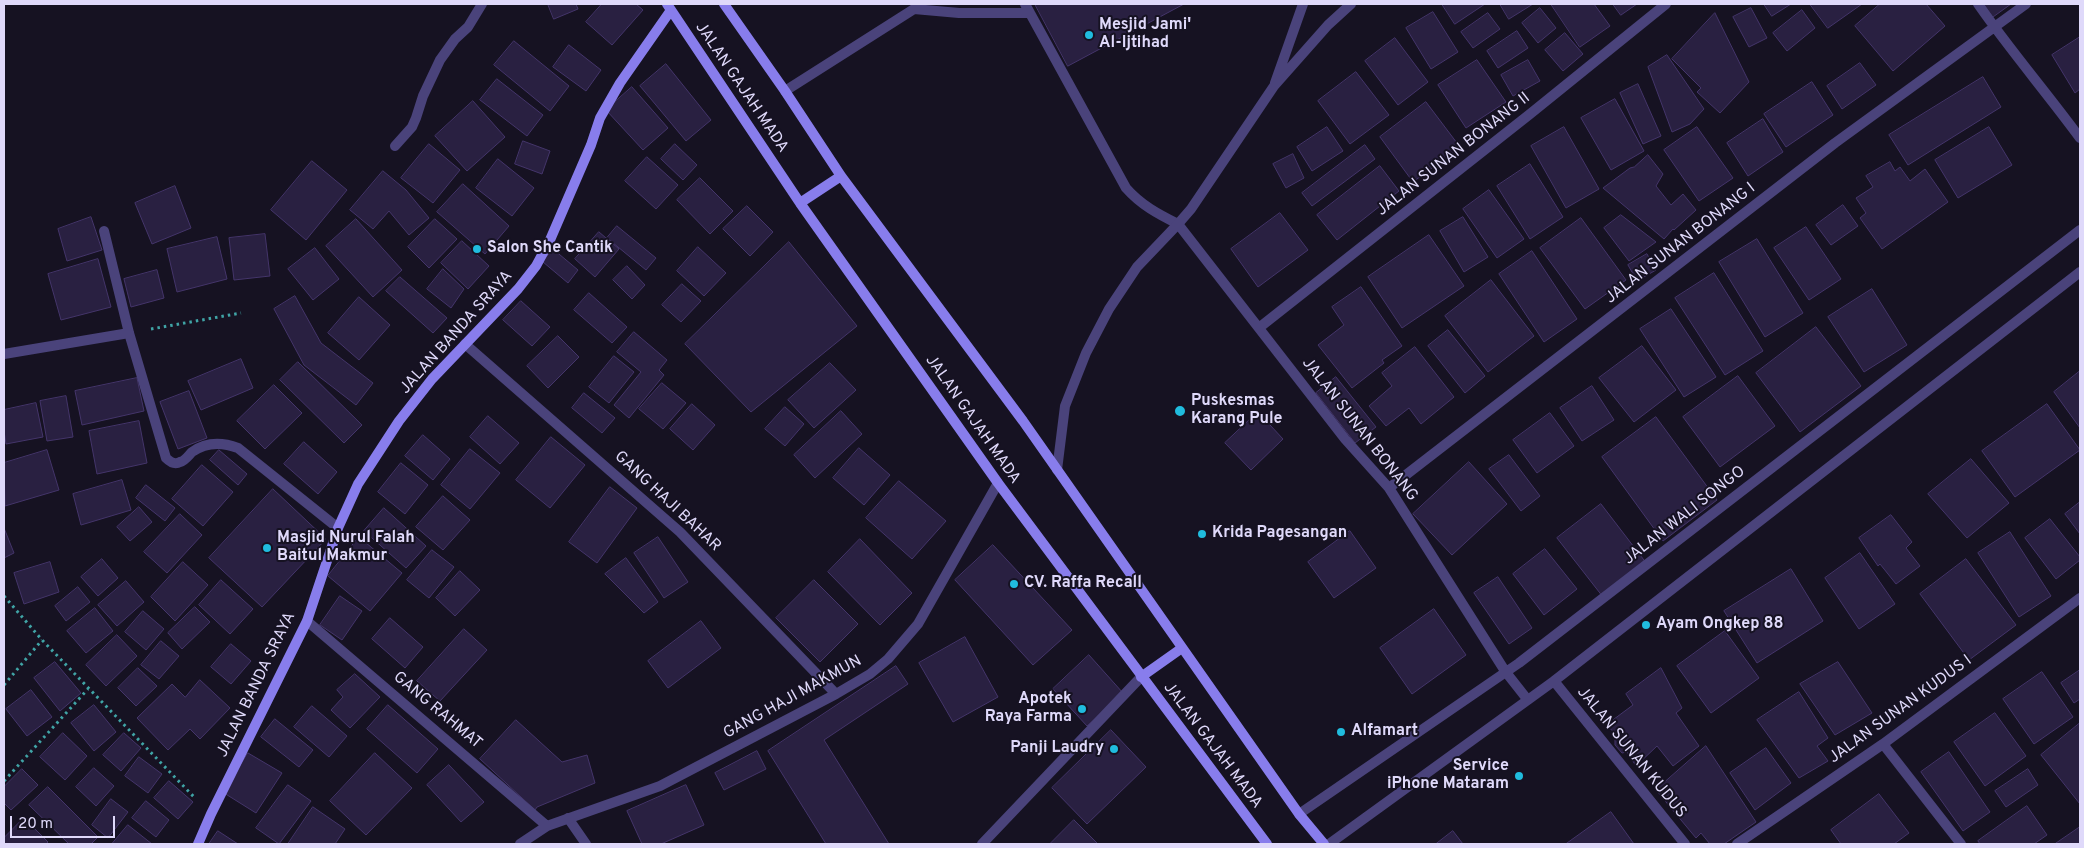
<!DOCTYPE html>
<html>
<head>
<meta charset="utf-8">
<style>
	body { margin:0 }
	#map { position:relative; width:2084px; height:848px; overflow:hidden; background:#161222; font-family:Overpass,sans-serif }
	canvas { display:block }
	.frame { position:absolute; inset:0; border:5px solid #dfd9fa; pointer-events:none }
	.scale { position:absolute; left:10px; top:816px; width:105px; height:22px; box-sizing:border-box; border:2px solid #dfd9fa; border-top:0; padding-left:6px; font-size:15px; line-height:18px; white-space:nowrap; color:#dfd9fa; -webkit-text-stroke:4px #161222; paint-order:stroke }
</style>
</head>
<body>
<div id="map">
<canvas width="2084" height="848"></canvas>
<div class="frame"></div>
<div class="scale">20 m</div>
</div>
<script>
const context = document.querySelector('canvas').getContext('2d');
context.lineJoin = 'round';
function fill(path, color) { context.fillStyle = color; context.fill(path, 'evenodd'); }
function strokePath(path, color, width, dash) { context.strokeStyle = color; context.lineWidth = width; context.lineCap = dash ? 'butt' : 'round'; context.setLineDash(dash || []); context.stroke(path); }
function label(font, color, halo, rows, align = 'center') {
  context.font = font + ' Overpass,sans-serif'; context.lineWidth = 4; context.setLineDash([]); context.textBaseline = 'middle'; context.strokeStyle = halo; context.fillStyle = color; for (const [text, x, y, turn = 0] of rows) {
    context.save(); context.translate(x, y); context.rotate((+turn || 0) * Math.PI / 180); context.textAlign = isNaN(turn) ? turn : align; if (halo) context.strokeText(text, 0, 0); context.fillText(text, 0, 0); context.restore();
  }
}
const building = new Path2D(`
	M548,4H576L578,9L554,19Z
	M602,4H636L643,10L612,45L586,22Z
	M1035,4H1184L1068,66Z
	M1442,4H1485L1455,24Z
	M1500,4H1533L1509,19Z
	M1551,4H1594L1610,26L1580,47Z
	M1613,4H1637L1621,15Z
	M1764,4H1791L1772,16Z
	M1810,4H1862L1828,28Z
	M1880,4H1926L1945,26L1893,71L1855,26Z
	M1984,4H2011L1993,17Z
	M1540,8L1556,28L1538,43L1522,23Z
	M1751,8L1767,38L1749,47L1733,17Z
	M1802,10L1815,28L1787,51L1773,33Z
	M1433,12L1458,52L1431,69L1406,28Z
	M1488,13L1500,29L1473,48L1461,32Z
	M1715,13L1749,82L1720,113L1697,92L1701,88L1672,59Z
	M1517,31L1528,48L1498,68L1487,51Z
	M1565,33L1583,54L1563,71L1545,50Z
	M2080,37V89L2075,93L2052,55Z
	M1395,38L1428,82L1398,105L1365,61Z
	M514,41L569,86L550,111L494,65Z
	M569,45L601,70L586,91L553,67Z
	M1667,55L1704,109L1690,124L1672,132L1648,67Z
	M1477,60L1506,102L1466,128L1438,85Z
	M1528,60L1540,81L1513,96L1501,75Z
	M1860,63L1876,85L1842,109L1827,86Z
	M666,64L711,120L686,141L640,86Z
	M1356,72L1389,115L1350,144L1318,101Z
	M1983,77L2001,107L1908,165L1889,135Z
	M497,79L543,115L527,136L480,100Z
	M1812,82L1833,115L1786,147L1764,114Z
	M1638,84L1661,136L1643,144L1620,93Z
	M632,87L668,128L643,150L606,110Z
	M1615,99L1644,151L1611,170L1581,118Z
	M473,101L505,137L467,171L435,136Z
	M1426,102L1460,147L1413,182L1380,137Z
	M1763,119L1783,152L1748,176L1727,143Z
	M1327,127L1343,151L1312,171L1297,147Z
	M1564,127L1599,189L1566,208L1531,146Z
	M1697,127L1733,178L1699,201L1664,150Z
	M1989,127L2012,165L1958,198L1935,160Z
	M523,141L550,151L542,174L515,164Z
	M429,144L460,170L433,203L401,178Z
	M675,144L697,165L683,180L661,159Z
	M1365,145L1375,159L1312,206L1302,193Z
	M1293,154L1304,178L1286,188L1273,164Z
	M1648,155L1663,174L1656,186L1671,205L1683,194L1696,210L1674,230L1673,229L1664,239L1603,188L1630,168L1634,167Z
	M647,157L678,185L656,209L625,181Z
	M498,159L534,188L512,216L476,188Z
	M312,161L347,190L306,240L271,210Z
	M1890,162L1895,171L1900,167L1910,181L1925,169L1948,202L1882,249L1860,218L1866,213L1856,198L1873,187L1866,176Z
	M1530,164L1563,217L1530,239L1497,186Z
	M1380,166L1399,191L1337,240L1317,215Z
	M383,171L406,190L429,218L409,235L389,211L373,229L350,210Z
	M700,178L733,211L710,234L677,200Z
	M463,184L509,226L485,254L437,212Z
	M175,186L191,228L152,244L135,203Z
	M1489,190L1524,239L1497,258L1463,209Z
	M1843,205L1858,226L1831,245L1816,225Z
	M747,206L773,232L750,256L723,229Z
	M1280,213L1308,250L1258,287L1231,249Z
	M1621,215L1656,242L1629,261L1604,228Z
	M91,217L102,250L67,261L58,229Z
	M1463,217L1488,257L1464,272L1440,231Z
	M1581,218L1626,280L1585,309L1540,248Z
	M356,219L402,270L373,297L326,246Z
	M435,219L457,239L429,268L408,247Z
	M617,226L656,258L646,270L607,238Z
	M1806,227L1841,279L1809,300L1774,248Z
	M599,232L619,249L595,277L575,259Z
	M265,234L270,276L234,280L229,238Z
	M1429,235L1464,286L1402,328L1368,277Z
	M217,237L227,279L177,292L167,249Z
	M1757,239L1803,313L1765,337L1719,262Z
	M462,241L489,266L468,289L441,263Z
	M789,242L857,326L751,412L685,344Z
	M698,247L726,273L704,296L677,271Z
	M315,248L339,279L313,300L288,269Z
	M553,249L578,270L568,283L543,262Z
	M1532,251L1577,319L1544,342L1499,274Z
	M1647,254L1656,270L1637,281L1628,265Z
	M98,259L111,307L61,320L48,274Z
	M627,266L645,285L632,299L613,280Z
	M443,269L464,289L451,308L427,289Z
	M157,270L164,298L131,307L124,279Z
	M1714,273L1763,351L1725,375L1675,298Z
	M400,277L447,318L433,333L386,291Z
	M1491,280L1534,336L1488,372L1445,316Z
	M682,284L701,301L681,322L662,305Z
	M1361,287L1402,346L1382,360L1384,363L1352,388L1318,345L1344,325L1332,307Z
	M1872,289L1907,345L1864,372L1828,317Z
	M589,293L627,327L612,343L574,310Z
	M295,296L321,343L373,383L356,405L304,365L274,309Z
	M359,297L390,325L359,360L328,333Z
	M521,301L550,327L532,346L503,320Z
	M1671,309L1716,377L1684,397L1640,329Z
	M1816,327L1861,386L1800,432L1756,373Z
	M1448,330L1485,376L1465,393L1428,346Z
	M634,332L667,360L659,370L664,375L629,418L614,405L641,372L617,352Z
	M558,336L579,357L548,388L527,366Z
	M1642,346L1676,390L1634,422L1599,378Z
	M1415,347L1454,397L1421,424L1409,408L1386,426L1369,406L1392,386L1382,373Z
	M614,356L634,372L609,403L589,387Z
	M241,359L253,388L201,410L188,381Z
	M298,362L362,425L344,443L280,380Z
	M830,363L856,390L814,428L788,400Z
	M2080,371V428L2054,392Z
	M1738,376L1775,426L1720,467L1683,417Z
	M1336,377L1376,427L1355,443L1316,393Z
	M137,378L144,411L82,425L75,391Z
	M662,383L686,403L663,429L639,409Z
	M274,385L302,413L265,449L237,421Z
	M1592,386L1614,420L1582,441L1560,408Z
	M189,391L207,438L178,449L160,402Z
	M584,393L615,418L602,433L572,408Z
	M66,396L73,437L47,441L40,401Z
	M36,403L43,437L6,444L4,431V410Z
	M692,404L715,425L693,450L670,429Z
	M2047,404L2080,450L2015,497L1982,451Z
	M785,407L804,424L785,446L765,429Z
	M841,411L862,434L815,478L794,455Z
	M1258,412L1283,439L1251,470L1225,443Z
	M1550,413L1574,446L1537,473L1513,440Z
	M488,416L519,443L500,464L470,437Z
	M1656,417L1717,500L1663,541L1602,457Z
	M139,421L147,463L97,474L89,431Z
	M423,435L450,459L433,480L405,456Z
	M551,437L585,465L550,508L516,480Z
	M304,442L337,472L318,494L284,464Z
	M859,448L890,475L864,505L833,478Z
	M470,449L500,473L470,509L441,485Z
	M47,450L59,490L5,506L4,463Z
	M219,450L247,474L238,485L210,460Z
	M1509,455L1540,496L1521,511L1489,469Z
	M1971,459L2009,503L1967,538L1928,494Z
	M1469,462L1507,504L1452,555L1413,514Z
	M401,463L428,485L405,514L378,492Z
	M202,465L233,492L203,526L172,499Z
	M122,480L131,510L81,525L73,494Z
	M899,481L946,521L912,559L866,518Z
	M146,485L175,508L165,521L136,498Z
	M610,487L637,508L597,563L569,542Z
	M273,489L326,539L262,607L209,558Z
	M443,496L470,520L443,550L416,527Z
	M2080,502V534L2065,514Z
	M1601,504L1647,564L1603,597L1557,538Z
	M139,507L152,522L130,541L117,527Z
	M384,508L426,546L406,568L364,531Z
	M180,514L202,535L167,573L144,552Z
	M1891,515L1912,542L1906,548L1920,566L1896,584L1880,564L1878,566L1859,538Z
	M2050,519L2080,557V560L2056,579L2025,538Z
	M4,528L14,553L4,558Z
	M1350,531L1376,568L1334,598L1308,562Z
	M2010,532L2051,596L2019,617L1978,553Z
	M359,537L402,573L370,611L328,576Z
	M658,537L688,582L664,598L634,553Z
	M860,539L912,593L880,625L828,572Z
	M993,545L1072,630L1033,665L955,580Z
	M1545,549L1577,589L1544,615L1513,574Z
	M432,550L454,567L429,598L407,580Z
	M1860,553L1895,604L1859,629L1825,578Z
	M626,558L658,602L644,613L605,574Z
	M102,559L118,578L98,596L81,577Z
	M1966,559L2016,625L1969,660L1920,594Z
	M50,562L59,592L24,604L14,573Z
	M183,562L208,585L175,621L151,597Z
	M1791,569L1823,621L1757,663L1724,611Z
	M460,571L480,590L455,616L436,598Z
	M1498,577L1532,628L1509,644L1474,593Z
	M221,580L253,609L230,634L199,605Z
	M814,580L858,624L820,662L776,618Z
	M126,581L144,602L117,626L98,605Z
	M78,587L90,602L66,621L55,606Z
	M340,596L362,611L342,640L320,625Z
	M195,607L210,622L182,649L168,633Z
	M95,608L113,631L86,653L67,631Z
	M1434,609L1466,655L1412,694L1380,648Z
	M143,611L164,629L146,650L125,632Z
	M390,618L423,647L405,668L372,639Z
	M701,621L721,648L668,688L648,661Z
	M464,629L487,650L440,701L417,681Z
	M1725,631L1759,678L1711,713L1677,666Z
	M117,635L137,656L106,686L86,665Z
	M965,637L998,697L953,722L919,663Z
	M161,641L179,656L159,679L141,665Z
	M231,644L251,661L231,684L211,667Z
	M1089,655L1123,693L1087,726L1053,689Z
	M55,662L81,693L60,711L34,678Z
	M1838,662L1872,713L1835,735L1800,684Z
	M896,666L908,684L824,740L889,844H826L768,751Z
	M138,668L157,686L136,706L118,688Z
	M1661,668L1682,708L1676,713L1699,746L1673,766L1657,746L1636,766L1627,752L1622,753L1615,745V733L1606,725L1633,705L1626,694Z
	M2080,670V699L2074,703L2061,683Z
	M2042,672L2073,717L2034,744L2003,699Z
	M355,674L380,697L350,728L331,710L343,697L337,690Z
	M200,680L230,708L200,739L190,729L168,750L137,718L172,684L185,697Z
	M31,690L52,717L27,736L6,709Z
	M1799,692L1828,738L1817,746L1828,761L1799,778L1757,720Z
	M94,705L116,732L94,751L71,723Z
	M388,705L438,749L417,773L367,729Z
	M312,706L347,736L329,757L294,727Z
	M1995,713L2026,756L1985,786L1954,742Z
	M275,719L313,750L299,767L261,737Z
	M516,720L562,762L587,755L595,783L537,807L535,810L480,759Z
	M2080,723V804L2041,755Z
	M1111,730L1146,767L1087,824L1052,788Z
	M63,733L87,756L65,780L40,757Z
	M124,733L141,748L121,771L103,755Z
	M1706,746L1756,822L1724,844H1710L1701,833L1696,838L1656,790Z
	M1766,748L1791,783L1755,810L1730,773Z
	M757,751L766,769L724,790L715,773Z
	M1949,752L1990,812L1963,831L1921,772Z
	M248,753L282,773L256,813L224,793Z
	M375,753L412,788L366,835L330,801Z
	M139,757L162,774L148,793L125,776Z
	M449,765L484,802L461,822L427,785Z
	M94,768L114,786L96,806L76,787Z
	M22,769L38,785L11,810L4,803V787Z
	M2028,769L2038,785L2006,807L1995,791Z
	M169,781L193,802L178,819L154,798Z
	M288,785L311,801L279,844L256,828Z
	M686,785L704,825L661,844H642L627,811Z
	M48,787L98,837L91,844H69L29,805Z
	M1879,794L1909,833L1894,844H1841L1831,830Z
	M111,799L128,812L108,838L92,825Z
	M146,801L169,820L156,837L132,818Z
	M2027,806L2047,835L2034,844H1980L1978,841Z
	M313,807L345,829L335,844H288Z
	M1611,812L1634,844H1566Z
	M24,818L48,842L46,844H4V838Z
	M1074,820L1098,844H1050Z
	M128,825L152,844H112Z
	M2080,827V844H2055Z
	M218,831L238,844H209Z
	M1453,831L1463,844H1436Z`);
fill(building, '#292041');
strokePath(building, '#44356a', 1);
strokePath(new Path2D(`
	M151,329L241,313
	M4,596L42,640L194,797
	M4,685L42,640
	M4,781L88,689`), '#40a4a6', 3, [2.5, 4]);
strokePath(new Path2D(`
	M1025,4L1126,188C1141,205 1158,214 1178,224
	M914,9L959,13H1030
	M785,91L914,9L917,4
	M568,818L586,844
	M982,844L1141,677`), '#4a437b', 10);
strokePath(new Path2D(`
	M1351,4L1328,25L1274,86L1191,209L1178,224L1345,439L1389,488L1505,671L1527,699
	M1978,4C2010,50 2047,93 2080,138
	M1275,83L1303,4
	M395,146L412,127L416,118L423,96L440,60L455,39L468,27L482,4
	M104,231L129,333L166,458C170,462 175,465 180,462C185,461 189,455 192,452C206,442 222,442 238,448L338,528
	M1260,327L1530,114L1666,4
	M465,344L680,532L836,694
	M4,354L129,333
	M1057,470L1065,406L1086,353L1109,309L1137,267L1178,224
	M1389,488L1835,143L2026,4
	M307,621L547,826
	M1554,681L1685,844
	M1883,744L1961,844
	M1299,814L1519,663L2080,230
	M520,844L547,826L660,786L836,694L870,674L888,659L918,624L998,483
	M1329,844L1554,681L2080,272
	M1737,844L1883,744L2080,598`), '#4a437b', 10);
strokePath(new Path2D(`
	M667,4L800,203L998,483L1267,844
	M724,4L785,91L841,176L1023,421L1299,814L1324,844
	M800,203L841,176
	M1141,677L1182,648
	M198,844L211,814L307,621L338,528L358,484L399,421L432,379L518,289L536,266L550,240L591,145L600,118L620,83L671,10`), '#887dec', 10);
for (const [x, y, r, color] of [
	[1089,35,5,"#20bcde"],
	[477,249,5,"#20bcde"],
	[1180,411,6,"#20bcde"],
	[1202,534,5,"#20bcde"],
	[267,548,5,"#20bcde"],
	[1014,584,5,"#20bcde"],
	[1646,625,5,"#20bcde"],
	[1082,709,5,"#20bcde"],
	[1341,732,5,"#20bcde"],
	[1114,749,5,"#20bcde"],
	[1519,776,5,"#20bcde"]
]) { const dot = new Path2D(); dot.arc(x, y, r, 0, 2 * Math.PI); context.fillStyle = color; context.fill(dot); strokePath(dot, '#161222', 2); }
label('bold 16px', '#dfd9fa', '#161222', [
	["Mesjid Jami'",1099,26],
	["Al-Ijtihad",1099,44],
	["Salon She Cantik",487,249],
	["Puskesmas",1191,402],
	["Karang Pule",1191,420],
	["Krida Pagesangan",1212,534],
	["Masjid Nurul Falah",277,539],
	["Baitul Makmur",277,557],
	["CV. Raffa Recall",1024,584],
	["Ayam Ongkep 88",1656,625],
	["Apotek",1072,700,"right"],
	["Raya Farma",1072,718,"right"],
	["Alfamart",1351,732],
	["Panji Laudry",1104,749,"right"],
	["Service",1509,767,"right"],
	["iPhone Mataram",1509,785,"right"]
], 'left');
label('16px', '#dfd9fa', '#161222', [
	["JALAN GAJAH MADA",741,88,56],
	["JALAN SUNAN BONANG II",1454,155,-38],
	["JALAN SUNAN BONANG I",1681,244,-38],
	["JALAN BANDA SRAYA",457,333,-48],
	["JALAN GAJAH MADA",972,420,55],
	["JALAN SUNAN BONANG",1359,430,52],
	["GANG HAJI BAHAR",667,502,43],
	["JALAN WALI SONGO",1685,516,-38],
	["JALAN BANDA SRAYA",257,685,-64],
	["GANG HAJI MAKMUN",793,698,-29],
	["JALAN SUNAN KUDUS I",1901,710,-36],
	["GANG RAHMAT",437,711,40],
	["JALAN GAJAH MADA",1212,746,53],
	["JALAN SUNAN KUDUS",1631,753,51]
]);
</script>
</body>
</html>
